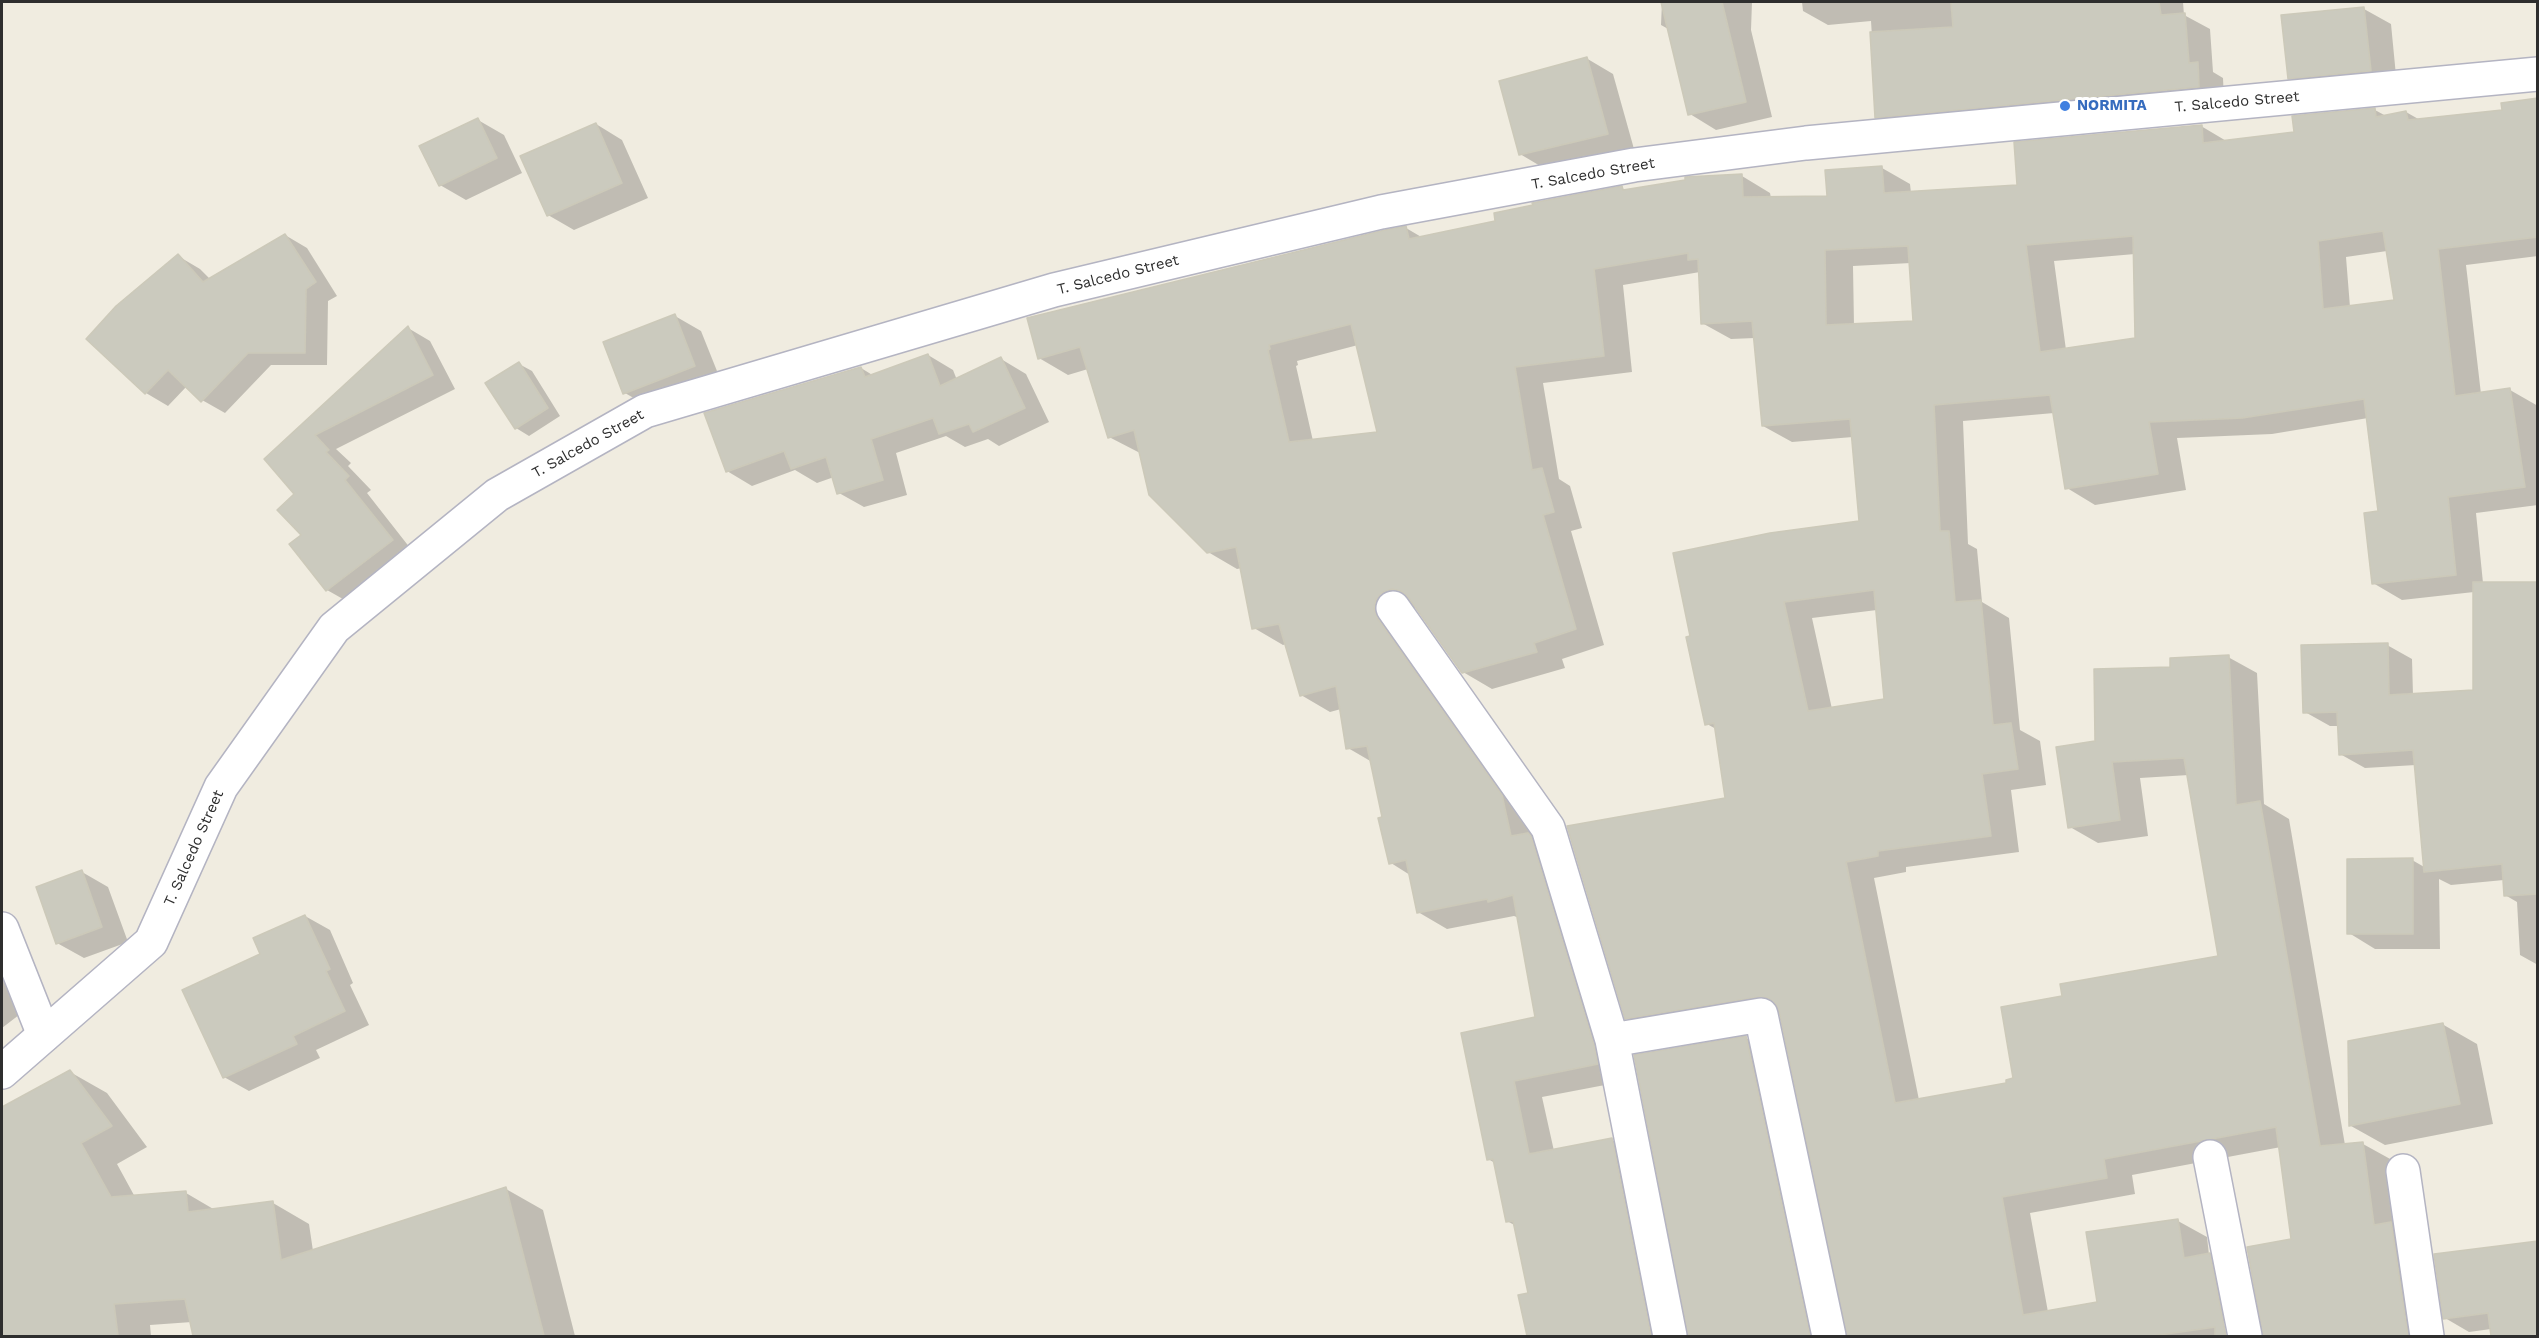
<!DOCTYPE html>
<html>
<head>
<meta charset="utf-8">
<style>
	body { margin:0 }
	#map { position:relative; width:2539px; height:1338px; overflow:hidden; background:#f0ece0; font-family:"Work Sans",sans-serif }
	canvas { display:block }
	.frame { position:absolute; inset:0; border:3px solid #2e2e2e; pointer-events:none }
</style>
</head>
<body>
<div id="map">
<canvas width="2539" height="1338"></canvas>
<div class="frame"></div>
</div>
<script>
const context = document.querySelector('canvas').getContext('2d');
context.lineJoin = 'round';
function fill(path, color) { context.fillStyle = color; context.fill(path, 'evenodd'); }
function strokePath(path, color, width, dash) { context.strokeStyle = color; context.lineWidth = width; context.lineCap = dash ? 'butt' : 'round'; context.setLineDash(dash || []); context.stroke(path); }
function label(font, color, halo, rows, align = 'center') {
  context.font = font + ' "Work Sans",sans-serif'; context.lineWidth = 6; context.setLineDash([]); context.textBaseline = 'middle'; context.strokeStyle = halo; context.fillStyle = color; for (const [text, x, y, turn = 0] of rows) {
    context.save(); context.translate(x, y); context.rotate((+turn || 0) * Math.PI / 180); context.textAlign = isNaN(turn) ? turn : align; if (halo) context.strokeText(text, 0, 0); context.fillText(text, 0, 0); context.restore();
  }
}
fill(new Path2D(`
	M1662,2H1752L1751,30L1772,117L1716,130L1690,114L1670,30L1661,25Z
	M1802,2H2183L2184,15L2210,29L2213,72L2223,78L2224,101L1902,131L1877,117L1871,21L1828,25L1803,11Z
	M2364,9L2391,24L2397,86L2316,93L2290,78Z
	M1586,58L1613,74L1634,149L1547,170L1520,154Z
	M2538,100V256L2466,265L2481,394L2510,390L2538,406V505L2476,513L2483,583H2538V965L2520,955L2517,902L2505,895L2504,880L2451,885L2439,879L2440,949H2375L2349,933L2412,860L2426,868L2416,765L2365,768L2340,754L2339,726H2330L2305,712L2387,645L2412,659L2413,695L2474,692V592L2402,600L2373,583L2380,512L2368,418L2272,434L2177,438L2186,490L2095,505L2067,488L2054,413L1963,421L1968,544L1977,549L1982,602L2009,618L2020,730L2040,741L2046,785L2011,790L2019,852L1906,867V872L1874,878L1919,1100L2008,1084L2015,1080L2064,997L2220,957L2189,775L2140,778L2148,836L2098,843L2070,827L2096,742L2172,668L2228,657L2257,673L2264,804L2289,819L2345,1145L2363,1144L2392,1160L2434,1336H2271L2265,1299L2293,1240L2281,1147L2132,1175L2135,1194L2030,1213L2048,1312L2098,1304L2178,1221L2207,1237L2209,1255L2238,1272L2248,1319L2222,1323L2225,1336H1849L1781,1013L1655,1034L1626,1018L1726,799L1716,729L1707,724L1688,638L1860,523L1853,437L1792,442L1763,426L1755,338L1731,339L1702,323L1700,272L1623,285L1632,372L1543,383L1559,479L1570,486L1582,528L1571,531L1604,645L1562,659L1565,668L1492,689L1463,672L1417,607L1411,609L1530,812L1626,1081L1542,1097L1554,1151L1612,1140L1641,1156L1676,1336H1529L1520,1296L1530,1294L1516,1226L1507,1221L1495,1163L1488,1159L1462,1034L1536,1019L1519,918L1514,916L1447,929L1418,912L1410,875L1391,863L1372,762L1348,748L1341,709L1330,712L1301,695L1286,644L1283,645L1254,628L1242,568L1237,569L1208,552L1140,453L1109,437L1088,369L1068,375L1039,358L1406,228L1423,238L1497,222L1622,188L1627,191L1742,176L1770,193L1771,198H1828L1882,168L1910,184L1911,193L2019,186L2201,126L2228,142L2295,134L2375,110L2386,116L2406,112L2420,120L2504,112ZM2387,251L2396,302L2350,307L2346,257ZM2135,254L2137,339L2066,350L2054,261ZM1911,263L1914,323L1854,326L1853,266ZM1358,345L1379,433L1313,441L1296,366L1298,365L1297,361ZM1877,610L1886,700L1832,709L1812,618Z
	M478,120L504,135L522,173L466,200L440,185Z
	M596,124L622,140L648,198L574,230L548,215Z
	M285,235L307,248L337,296L328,301L327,365H271L225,413L202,400L187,386L168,406L146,393L178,256L200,269L210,279Z
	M675,316L701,331L721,381L651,408L625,393Z
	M408,328L430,341L455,389L336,449L351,463L348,466L371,490L367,493L414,553L350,603L327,590L303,535L296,494L266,460Z
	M928,355L953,370L957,380L1001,359L1026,374L1049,422L999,446L988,439L965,447L946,436L896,453L907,495L864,507L839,493L834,477L817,483L795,470L752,486L727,471L861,368L874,376Z
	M519,364L532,371L560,416L529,436L516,428Z
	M82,872L108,887L128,942L84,958L57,943Z
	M305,916L330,930L353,983L350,985L369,1025L316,1050L320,1058L249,1091L224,1077L261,954Z
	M2,966L28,1008L2,1028Z
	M2442,1024L2477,1044L2493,1124L2385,1145L2351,1126Z
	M1746,1038L1775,1055L1835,1336H1690Z
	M70,1072L107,1093L147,1147L117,1164L135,1197L186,1193L215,1210L273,1203L309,1224L313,1251L506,1189L543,1210L575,1336H195L192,1322L150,1325L151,1336H2V1125L15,1118Z
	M2538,1242V1336H2492L2491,1329L2469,1332L2445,1318Z`), '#0003');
const building = new Path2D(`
	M1661,2H1722L1746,102L1688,115Z
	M1951,2H2159L2161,15L2185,13L2189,63L2198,62L2199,87L1875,118L1870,32L1953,27Z
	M2364,7L2371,71L2288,79L2281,15Z
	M1587,57L1608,134L1519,155L1499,81Z
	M2538,98V237L2438,249L2455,396L2510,388L2525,487L2448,497L2456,575L2372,584L2364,513L2378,511L2364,399L2242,418L2149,422L2158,474L2065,489L2050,395L1934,405L1940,531H1949L1955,602L1981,600L1993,725L2011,723L2018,769L1982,774L1991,836L1878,851V856L1846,862L1895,1103L2006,1083V1080L2013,1078L2001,1007L2062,996L2060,984L2218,956L2184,758L2112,762L2120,820L2068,828L2056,747L2095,741L2094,669L2170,667V658L2229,655L2236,805L2260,801L2320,1146L2363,1142L2374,1225L2391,1222L2408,1336H2263L2247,1247L2291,1239L2276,1127L2104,1159L2107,1178L2002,1197L2023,1315L2097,1302L2086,1232L2178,1219L2184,1258L2210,1253L2226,1336H2215V1327L2152,1336H1847L1779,1011L1775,1003L1768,998L1758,997L1625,1019L1567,826L1725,798L1714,723L1705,725L1686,637L1690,636L1673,553L1770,533L1859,521L1850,419L1762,426L1752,321L1701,324L1698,259L1688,260V253L1594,269L1604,356L1515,367L1532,470L1542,468L1554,512L1543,515L1576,629L1534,643L1537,652L1462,673L1408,597L1401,591L1392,589L1383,592L1376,600L1374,609L1378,619L1502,795L1511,836L1528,833L1531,836L1594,1045L1598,1064L1514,1081L1529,1154L1612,1138L1651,1336H1527L1518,1295L1528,1293L1513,1221L1506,1222L1493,1159L1487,1160L1461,1033L1535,1017L1513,895L1488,902L1487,899L1417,913L1406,860L1389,864L1378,818L1382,817L1367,746L1346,749L1336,686L1300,696L1279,624L1252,629L1236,547L1207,553L1149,495L1134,430L1108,438L1080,347L1038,359L1027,318L1385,230L1406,226L1409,239L1495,221L1494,213L1533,205L1532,203L1622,186L1623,190L1685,180V177L1742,174L1743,197L1827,196L1825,170L1882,166L1884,193L2017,185L2014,142L2202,125L2203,143L2294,132L2292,116L2375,108L2376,117L2406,111L2408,120L2502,110L2501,103ZM2383,231L2394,300L2323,309L2318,241ZM2133,236L2135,338L2040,352L2026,245ZM1908,246L1913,321L1826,325L1825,250ZM1351,324L1377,432L1289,442L1268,350L1270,349L1269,345ZM1874,590L1884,699L1808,711L1784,602Z
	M478,118L497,158L439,186L419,146Z
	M596,123L622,183L547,216L520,156Z
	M285,234L316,282L306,289L305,353H248L201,402L168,370L145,394L86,339L116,306L178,254L203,282Z
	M675,314L695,366L623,394L603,342Z
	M408,326L433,375L315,435L329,450L326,452L349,476L345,480L393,540L326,591L289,544L301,535L277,510L294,494L264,459Z
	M928,354L940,386L1001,357L1025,408L973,432L969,424L939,434L933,418L871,439L883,480L837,494L826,457L791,469L784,451L726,472L704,413L861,367L865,377Z
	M519,362L548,408L515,429L485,383Z
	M2473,582H2538V894L2504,896L2502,864L2424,872L2413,750L2339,755L2337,712L2303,713L2301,645L2388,643L2389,695L2473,690Z
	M2413,858V934H2347V859Z
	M82,870L102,927L56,944L36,887Z
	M305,915L330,969L326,971L345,1011L293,1036L297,1044L223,1078L182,990L260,954L253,938Z
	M2443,1023L2460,1104L2349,1126L2348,1041Z
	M1746,1036L1810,1336H1688L1634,1055Z
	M70,1070L112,1126L81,1143L111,1197L186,1191L188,1212L273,1201L281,1260L506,1187L544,1336H193L185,1299L114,1304L118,1336H2V1107Z
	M2538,1241V1336H2491L2488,1313L2443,1319L2434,1254Z`);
fill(building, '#cbcabe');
strokePath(building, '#ccc9b9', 1.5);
const street = new Path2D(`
	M1393,608L1548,828L1612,1040L1670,1336
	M2,929L44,1035
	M1612,1040L1761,1015L1829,1336
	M2210,1157L2245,1336
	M2403,1171L2427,1336`);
const secondary = new Path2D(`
	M2,1072L151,942L221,787L334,628L497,495L645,411L1054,290L1381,212L1634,165L1806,143L2538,74`);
strokePath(street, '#b4b4c2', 36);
strokePath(secondary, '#b4b4c2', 36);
strokePath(street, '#fff', 33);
strokePath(secondary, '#fff', 33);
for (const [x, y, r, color] of [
	[2065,106,6,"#3f7fe0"]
]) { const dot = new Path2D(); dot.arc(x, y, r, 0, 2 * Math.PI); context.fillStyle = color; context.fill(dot); strokePath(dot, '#fff', 2); }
label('15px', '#2e2e2e', '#fff', [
	["T. Salcedo Street",2237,102,-5],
	["T. Salcedo Street",1593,174,-10],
	["T. Salcedo Street",1118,275,-14],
	["T. Salcedo Street",588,444,-29],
	["T. Salcedo Street",194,848,-66]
]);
label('bold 15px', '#366cbe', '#fff', [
	["NORMITA",2077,106]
], 'left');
</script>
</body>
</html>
